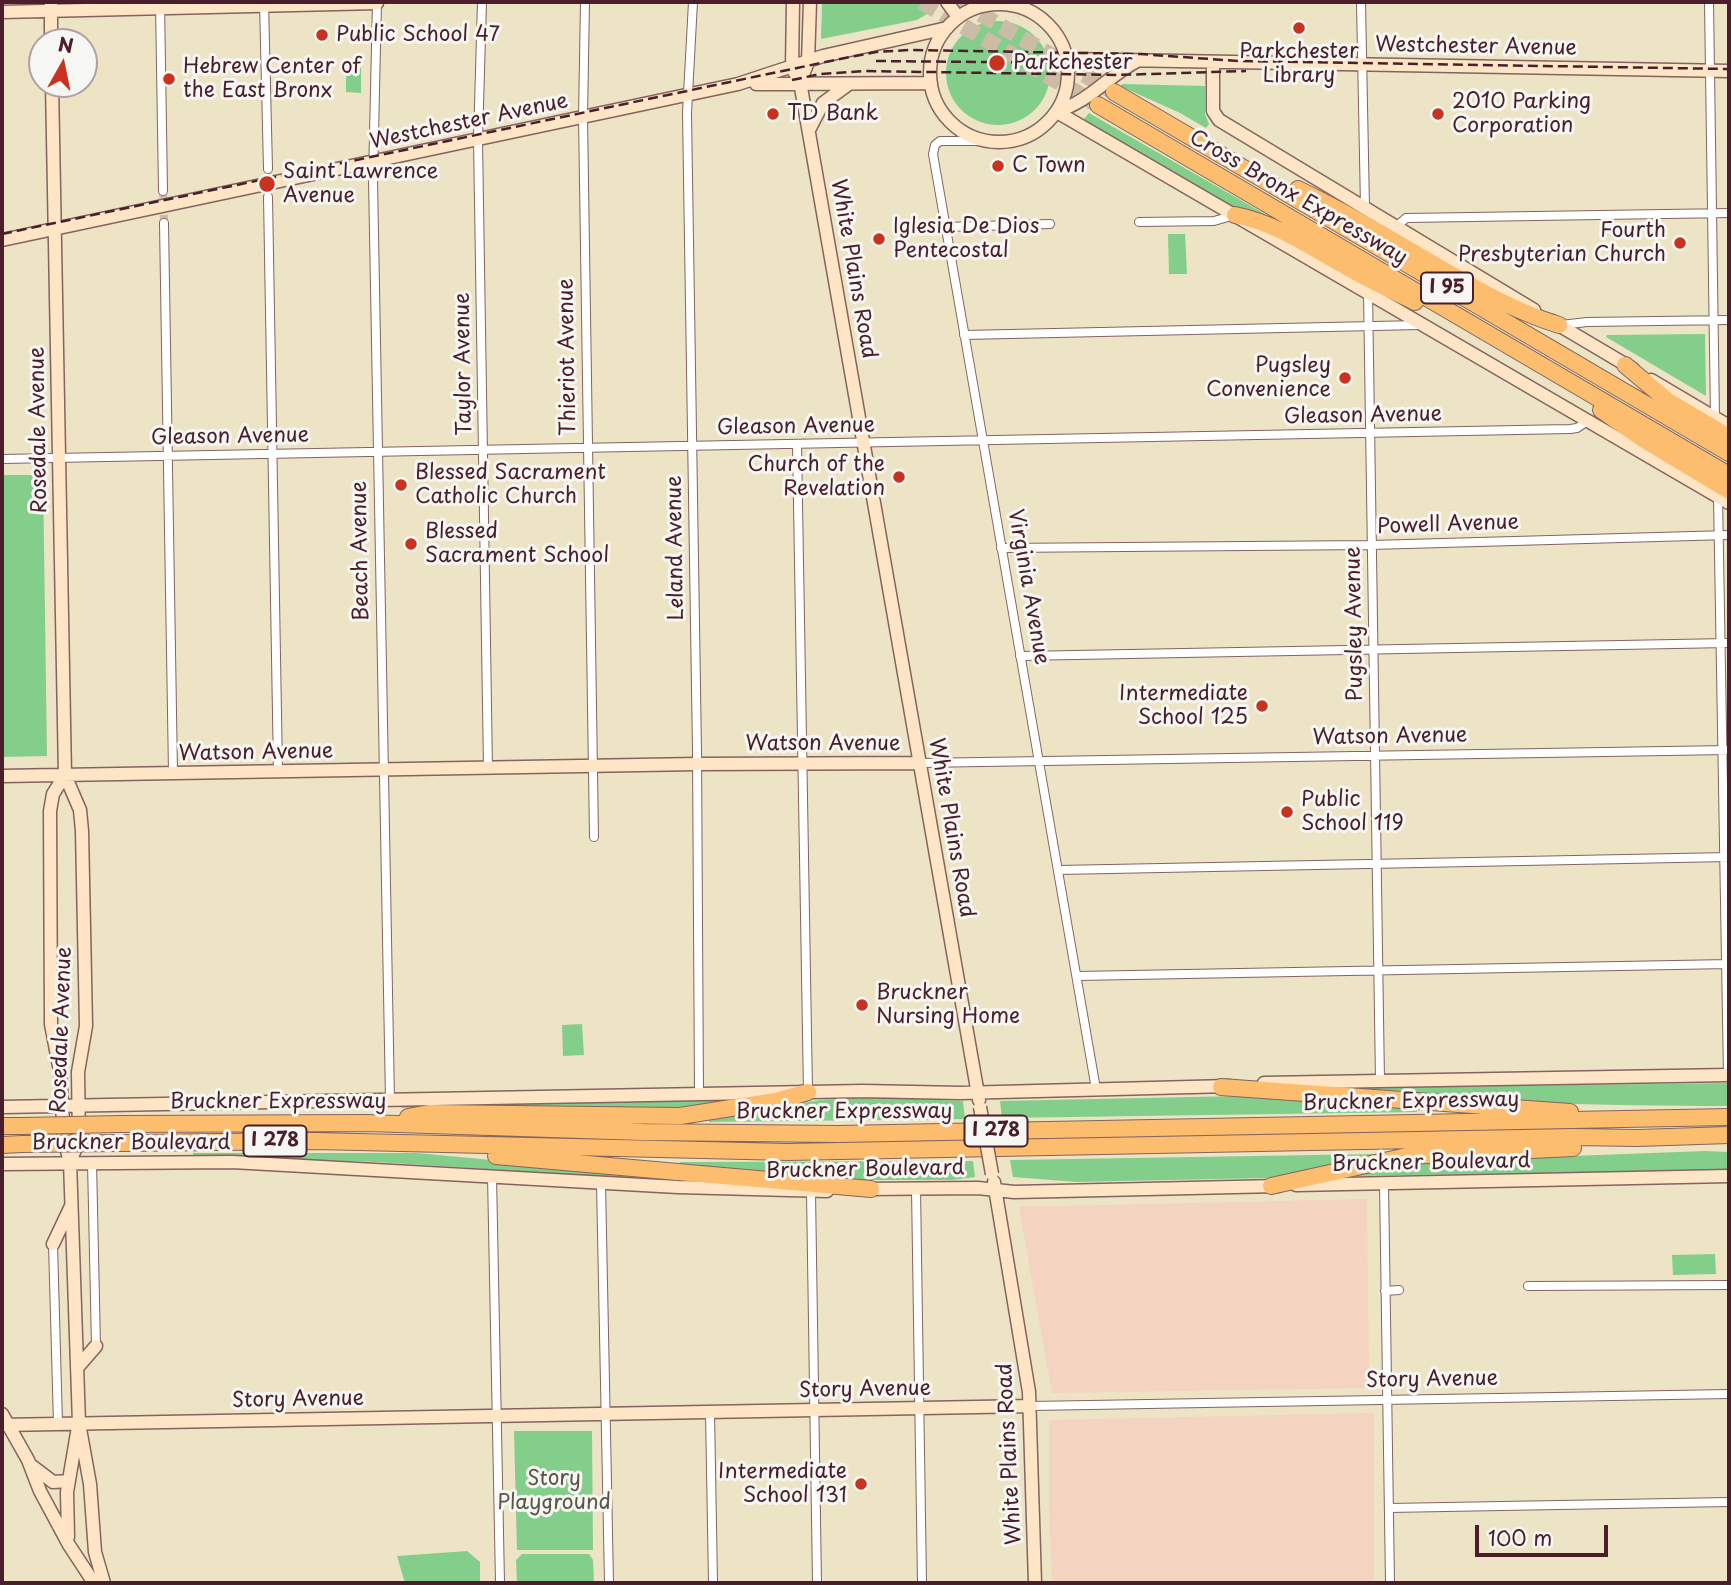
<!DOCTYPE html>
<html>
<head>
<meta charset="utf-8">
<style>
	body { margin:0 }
	#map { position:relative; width:1731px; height:1585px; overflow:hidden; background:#ede3c5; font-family:"Playpen Sans",sans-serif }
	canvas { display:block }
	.frame { position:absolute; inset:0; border:4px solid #4a1f2b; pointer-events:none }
	.north { position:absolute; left:28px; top:28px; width:70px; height:70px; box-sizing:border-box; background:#f6f6f2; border:2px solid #b1a0a2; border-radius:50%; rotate:9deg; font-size:19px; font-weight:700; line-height:28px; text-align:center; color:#4a1f2b }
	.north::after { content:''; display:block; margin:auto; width:24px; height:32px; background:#c8321e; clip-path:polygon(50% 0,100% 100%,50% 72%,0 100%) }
	.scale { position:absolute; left:1475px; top:1525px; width:133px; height:32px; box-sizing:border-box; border:4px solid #4a1f2b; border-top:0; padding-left:9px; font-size:21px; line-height:24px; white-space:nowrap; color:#4a1f2b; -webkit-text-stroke:5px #f6f6f2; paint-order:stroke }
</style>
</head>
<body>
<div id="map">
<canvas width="1731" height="1585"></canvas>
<div class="frame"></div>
<div class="north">N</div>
<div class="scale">100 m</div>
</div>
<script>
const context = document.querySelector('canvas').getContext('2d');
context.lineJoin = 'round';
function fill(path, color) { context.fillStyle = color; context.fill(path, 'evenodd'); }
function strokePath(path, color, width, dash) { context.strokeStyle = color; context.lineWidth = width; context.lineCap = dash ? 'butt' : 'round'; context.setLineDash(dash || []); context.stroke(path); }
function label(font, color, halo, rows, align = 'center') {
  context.font = font + ' "Playpen Sans",sans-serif'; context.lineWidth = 6; context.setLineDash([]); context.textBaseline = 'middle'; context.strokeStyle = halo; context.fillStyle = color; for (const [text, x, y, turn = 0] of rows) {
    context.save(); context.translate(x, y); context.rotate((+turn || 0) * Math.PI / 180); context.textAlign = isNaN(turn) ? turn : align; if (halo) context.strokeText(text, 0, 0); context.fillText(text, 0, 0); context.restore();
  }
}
fill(new Path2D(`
	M1367,1199L1369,1388L1052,1393L1019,1207Z
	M1374,1413V1583H1052L1049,1508V1420Z`), '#f4d3c0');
fill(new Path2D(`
	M822,2H933L937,8L917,20L821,39Z
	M946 73a52 52 0 1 1 104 0a52 52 0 1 1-104 0Z
	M346,68H361V93L346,92Z
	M1123,84L1205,86V114L1209,124L1206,128L1180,113L1120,86Z
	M1089,113L1277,221L1226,204L1083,120Z
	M1168,234H1185L1187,274H1169Z
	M1705,334L1706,396L1606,337L1607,335Z
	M2,475H43L47,756L2,757Z
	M582,1024L584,1055L563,1056L562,1025Z
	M1729,1083V1106C1602,1106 1473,1103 1347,1088Z
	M1240,1096L1417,1107V1112L1002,1118L1000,1101Z
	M864,1097L963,1101L965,1119L709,1122V1118L820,1100Z
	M726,1099V1104L669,1113L401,1108L402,1105Z
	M1705,1151L1729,1152V1170L1347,1176L1412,1162Z
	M193,1153H417L724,1182V1184L376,1162L193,1156Z
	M1376,1154V1157L1266,1178L1077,1182L1013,1177L1010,1160Z
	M973,1161L975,1177L952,1180H813L678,1166L680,1162H692Z
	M1715,1254L1716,1274L1673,1275L1672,1255Z
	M514,1431H592L593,1550H517Z
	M467,1551L480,1562V1583H405L397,1556Z
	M522,1554H589L593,1560L594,1583H517L516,1560Z`), '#84ce8b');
strokePath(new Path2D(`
	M163,191L164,223`), '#ccbca6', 8, [8, 4]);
strokePath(new Path2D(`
	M922,2L1098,105
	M960,2L1114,92`), '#ccbca6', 16, [16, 8]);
const street = new Path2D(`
	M160,2L163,191
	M264,2L268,169
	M377,2L373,179L390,1100
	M482,2L478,140L488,768
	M585,2L583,117L594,837
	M693,2L687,113L697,751L699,1094
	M1361,2L1365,208
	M1709,2L1715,418
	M987,141H940L935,145L933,154L1096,1089
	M268,197L278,771
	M1139,222L1214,221L1235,215
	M164,223L173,773
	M945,227L1050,224
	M1396,227L1406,218L1729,213
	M1368,292L1380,1081
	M1561,325L1587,322L1729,320
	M964,335L1419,325
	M797,444L808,1092
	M2,459L1570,429L1577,428L1589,420
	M1718,496L1728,1075
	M1001,548L1371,545L1729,535
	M1020,656L1729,643
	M920,763L1729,750
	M1058,870L1729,857
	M1077,976L1729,964
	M92,1162L96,1346
	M492,1175L500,1583
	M601,1183L609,1583
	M1384,1183L1390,1583
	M916,1188L922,1583
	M811,1192L817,1583
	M53,1244L58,1424
	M1528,1286L1729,1285
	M1385,1291L1399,1290
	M1031,1406L1729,1394
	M710,1412L713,1583
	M1389,1508L1729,1502`);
const secondary = new Path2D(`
	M51,2V42
	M793,2L792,68L800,82L979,1100
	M947,2L958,17
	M930 73a69 69 0 1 1 138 0a69 69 0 1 1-138 0Z
	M2,12L377,3
	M1067,59L1729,71
	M1213,63V111L1219,120L1534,310
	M800,82L808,62L810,2
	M52,84L65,775L80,810L82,831L86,1026L78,1072L79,1140L70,1162
	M756,84L931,83
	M1057,111C1089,102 1108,76 1137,61
	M1057,112L1729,503
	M809,130L823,103L849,84
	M2,240L738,84L823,56L947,28
	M1552,321L1633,369
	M1651,380L1729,426
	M65,775L53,794L50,811L51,1024L60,1071L64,1140L70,1162L79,1423L90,1484L95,1552L104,1583
	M2,776L697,764L920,763
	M1264,1083L1729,1075
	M2,1107L863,1091L960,1093L1229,1086
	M2,1164L232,1162L678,1187L827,1191
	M994,1182L1029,1392L1035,1583
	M1296,1185L1729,1176
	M862,1189L978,1188L1014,1192L1278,1186
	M53,1244L71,1206
	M77,1368L96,1346
	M2,1414L28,1460L40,1491L69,1545L94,1583
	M2,1425L1031,1406
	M32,1466L53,1482L68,1481
	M68,1537L67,1492L78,1427`);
const highway = new Path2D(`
	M1114,92L1729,453
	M1098,105L1729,475
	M1298,189C1337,208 1374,229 1411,251C1460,279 1505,308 1559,325
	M1235,215C1275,223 1307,245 1343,265C1366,279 1391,290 1415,302
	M1625,365L1668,401L1729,437
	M1601,410L1644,440L1729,491
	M1221,1087L1570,1112
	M408,1117L429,1113L680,1116L776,1101L808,1092
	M120,1124L367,1123L643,1132L838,1134L1729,1117
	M2,1126H22
	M121,1143L315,1141L788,1152L1574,1137L1638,1138L1729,1135
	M2,1145L22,1144
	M496,1156L871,1189
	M1271,1186L1407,1156L1573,1148`);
strokePath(street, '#836461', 10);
strokePath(secondary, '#836461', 15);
strokePath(highway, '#836461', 18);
strokePath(street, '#fff', 8);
strokePath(secondary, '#fee5c5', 12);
strokePath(highway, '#fcbd6f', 16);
strokePath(new Path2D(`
	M876,61L1089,63
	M792,80L820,74L866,71L1117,75L1246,71
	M2,234L840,59L876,52L910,50L1140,54L1238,61L1729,69`), '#4a1f2b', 2.5, [10, 5]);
const secondaryBridge = new Path2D(`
	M980,1107L992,1174`);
const highwayBridge = new Path2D(`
	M22,1126L120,1124
	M22,1144L121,1143`);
strokePath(secondaryBridge, '#836461', 15, []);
strokePath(highwayBridge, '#836461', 18, []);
strokePath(secondaryBridge, '#fee5c5', 12);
strokePath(highwayBridge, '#fcbd6f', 16);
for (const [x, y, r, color] of [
	[1299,28,7,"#c8321e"],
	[322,35,7,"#c8321e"],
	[997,63,9,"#c8321e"],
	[169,79,7,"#c8321e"],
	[773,114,7,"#c8321e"],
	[1438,114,7,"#c8321e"],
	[998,166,7,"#c8321e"],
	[267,184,9,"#c8321e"],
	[879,239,7,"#c8321e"],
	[1680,243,7,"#c8321e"],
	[1345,378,7,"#c8321e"],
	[899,477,7,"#c8321e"],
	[401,485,7,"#c8321e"],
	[411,544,7,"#c8321e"],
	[1262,706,7,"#c8321e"],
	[1287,812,7,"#c8321e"],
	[862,1005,7,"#c8321e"],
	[861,1484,7,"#c8321e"]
]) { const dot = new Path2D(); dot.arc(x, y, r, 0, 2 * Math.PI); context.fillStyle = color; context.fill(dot); strokePath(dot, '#f6f6f2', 2.5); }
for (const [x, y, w] of [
	[1447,288,52],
	[996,1131,63],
	[275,1141,63]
]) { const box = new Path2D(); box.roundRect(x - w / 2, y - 15.5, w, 31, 5); context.fillStyle = '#f6f6f2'; context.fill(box); strokePath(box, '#4a1f2b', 2); }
label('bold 19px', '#4a1f2b', null, [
	["I 95",1447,288],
	["I 278",996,1131],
	["I 278",275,1141]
]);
label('21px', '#4a1f2b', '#f6f6f2', [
	["Public School 47",336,35],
	["Parkchester",1299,52,"center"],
	["Library",1299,76,"center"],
	["Parkchester",1013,63],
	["Hebrew Center of",183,67],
	["the East Bronx",183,91],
	["2010 Parking",1452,102],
	["Corporation",1452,126],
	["TD Bank",787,114],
	["C Town",1012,166],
	["Saint Lawrence",283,172],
	["Avenue",283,196],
	["Iglesia De Dios",893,227],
	["Pentecostal",893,251],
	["Fourth",1666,231,"right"],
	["Presbyterian Church",1666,255,"right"],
	["Pugsley",1331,366,"right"],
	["Convenience",1331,390,"right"],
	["Church of the",885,465,"right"],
	["Revelation",885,489,"right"],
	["Blessed Sacrament",415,473],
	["Catholic Church",415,497],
	["Blessed",425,532],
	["Sacrament School",425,556],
	["Intermediate",1248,694,"right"],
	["School 125",1248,718,"right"],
	["Public",1301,800],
	["School 119",1301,824],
	["Bruckner",876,993],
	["Nursing Home",876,1017],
	["Intermediate",847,1472,"right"],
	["School 131",847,1496,"right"]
], 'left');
label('21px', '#4a1f2b', '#f6f6f2', [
	["Westchester Avenue",1476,47,1],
	["Westchester Avenue",469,122,-12],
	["Cross Bronx Expressway",1298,198,30],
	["White Plains Road",853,269,80],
	["Thieriot Avenue",568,357,-91],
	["Taylor Avenue",464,364,-91],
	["Gleason Avenue",1363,416,-1],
	["Gleason Avenue",796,427,-1],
	["Rosedale Avenue",39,430,-91],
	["Gleason Avenue",230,437,-1],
	["Powell Avenue",1448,525,-2],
	["Leland Avenue",676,548,-91],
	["Beach Avenue",361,551,-91],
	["Virginia Avenue",1028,587,80],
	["Pugsley Avenue",1355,624,-91],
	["Watson Avenue",1390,737,-1],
	["Watson Avenue",823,744],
	["Watson Avenue",256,753,-1],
	["White Plains Road",951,828,80],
	["Rosedale Avenue",62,1030,-88],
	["Bruckner Expressway",278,1102],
	["Bruckner Expressway",1411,1102,-1],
	["Bruckner Expressway",844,1112],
	["Bruckner Boulevard",131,1143],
	["Bruckner Boulevard",1431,1163,-1],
	["Bruckner Boulevard",865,1170,-1],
	["Story Avenue",1432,1380,-1],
	["Story Avenue",865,1390,-1],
	["Story Avenue",298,1400,-1],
	["White Plains Road",1010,1454,-93]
]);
label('21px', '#5b5448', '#f6f6f2', [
	["Story",554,1479],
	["Playground",554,1503]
]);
</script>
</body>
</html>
